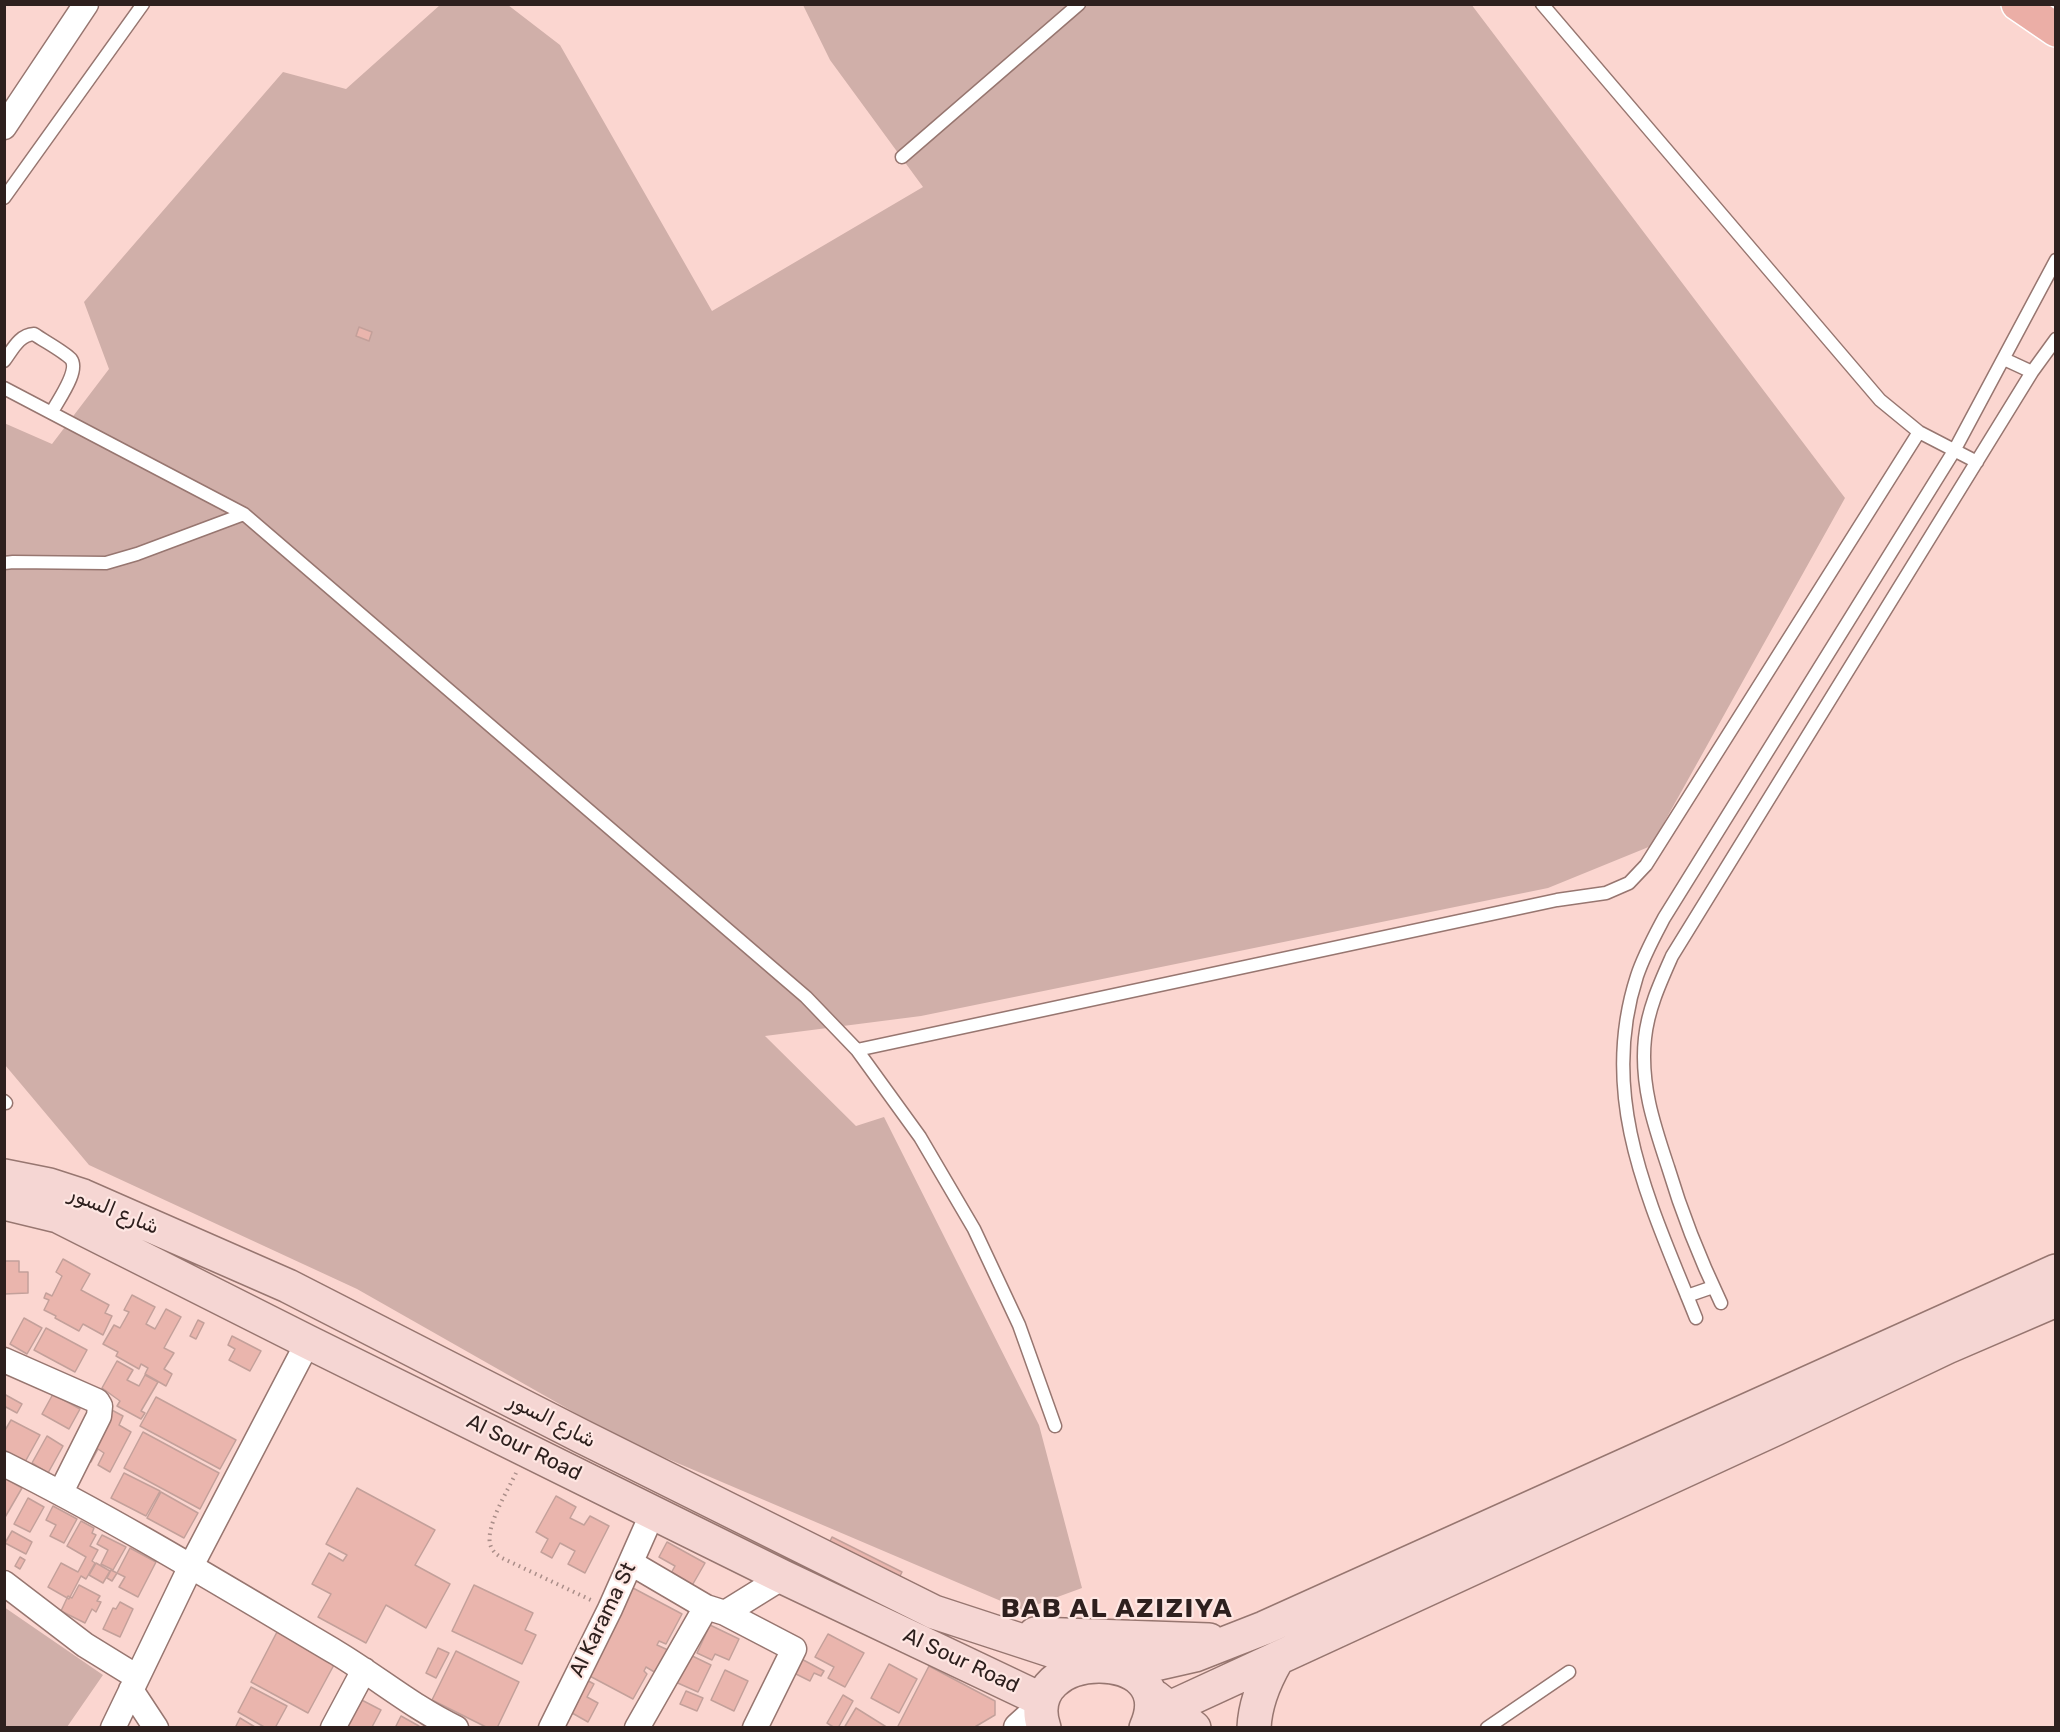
<!DOCTYPE html>
<html>
<head>
<meta charset="utf-8">
<style>
	body { margin:0 }
	#map { position:relative; width:2060px; height:1732px; overflow:hidden; background:#fbd6d0; font-family:Rubik,sans-serif }
	canvas { display:block }
	.frame { position:absolute; inset:0; border:6px solid #2e201e; pointer-events:none }
</style>
</head>
<body>
<div id="map">
<canvas width="2060" height="1732"></canvas>
<div class="frame"></div>
</div>
<script>
const context = document.querySelector('canvas').getContext('2d');
context.lineJoin = 'round';
function fill(path, color) { context.fillStyle = color; context.fill(path, 'evenodd'); }
function strokePath(path, color, width, dash) { context.strokeStyle = color; context.lineWidth = width; context.lineCap = dash ? 'butt' : 'round'; context.setLineDash(dash || []); context.stroke(path); }
function label(font, color, halo, rows, align = 'center') {
  context.font = font + ' Rubik,Vazirmatn,sans-serif'; context.lineWidth = 4.5; context.setLineDash([]); context.textBaseline = 'middle'; context.strokeStyle = halo; context.fillStyle = color; for (const [text, x, y, turn = 0] of rows) {
    context.save(); context.translate(x, y); context.rotate((+turn || 0) * Math.PI / 180); context.textAlign = isNaN(turn) ? turn : align; if (halo) context.strokeText(text, 0, 0); context.fillText(text, 0, 0); context.restore();
  }
}
fill(new Path2D(`
	M1471,4L1845,498L1651,846L1548,888L921,1016L765,1036L856,1126L884,1117L1039,1425L1082,1588L1022,1610L621,1439L357,1289L89,1165L5,1065L4,423L52,444L109,369L84,302L283,72L346,89L440,5H508L560,45L712,311L923,187L830,60L803,5Z
	M4,1607L103,1675L67,1727H5Z`), '#d0afa9');
const building = new Path2D(`
	M359,327L372,332L369,341L356,336Z
	M63,1259L90,1274L81,1290L109,1305L105,1313L112,1316L103,1335L83,1324L79,1331L55,1318L56,1316L44,1310L49,1300L44,1298L46,1293L52,1296L62,1276L56,1272Z
	M4,1261H19V1272H28V1293L4,1294Z
	M132,1295L155,1307L146,1324L155,1329L166,1309L181,1317L164,1348L174,1353L164,1369L172,1374L166,1386L145,1374L148,1368L141,1364L139,1369L116,1356L118,1352L103,1344L114,1325L120,1328L129,1312L124,1310Z
	M24,1318L42,1328L27,1354L10,1344Z
	M198,1320L204,1323L196,1339L190,1336Z
	M46,1328L87,1350L75,1372L34,1350Z
	M232,1336L261,1351L250,1371L229,1360L235,1349L228,1345Z
	M117,1361L133,1370L127,1380L139,1386L145,1375L158,1382L141,1411L145,1413L141,1419L117,1406L120,1401L102,1388Z
	M4,1394L22,1404L17,1413L4,1406Z
	M53,1394L80,1409L69,1429L42,1414Z
	M156,1397L236,1440L220,1469L140,1426Z
	M108,1408L123,1416L119,1425L131,1432L110,1472L98,1465L104,1453L98,1449L91,1462L81,1457Z
	M11,1420L40,1435L25,1462L4,1450V1432Z
	M143,1432L219,1473L200,1509L124,1468Z
	M47,1436L63,1446L48,1473L32,1463Z
	M124,1473L160,1491L146,1516L111,1498Z
	M4,1478L22,1488L4,1519Z
	M357,1488L435,1530L415,1565L450,1584L426,1628L386,1605L366,1643L318,1617L331,1594L312,1584L329,1553L343,1561L347,1555L326,1544Z
	M161,1492L198,1513L184,1538L147,1518Z
	M556,1496L576,1507L570,1518L584,1525L590,1516L609,1526L585,1573L568,1564L575,1551L560,1543L552,1558L541,1552L548,1539L536,1532Z
	M28,1498L44,1507L30,1532L14,1524Z
	M53,1506L77,1519L64,1543L50,1536L56,1525L46,1520Z
	M81,1521L94,1528L92,1533L96,1535L90,1546L98,1550L92,1561L95,1563L86,1579L81,1576L69,1599L48,1587L61,1563L78,1572L86,1557L67,1546Z
	M12,1531L32,1542L26,1554L5,1543Z
	M102,1535L126,1547L113,1570L101,1564L108,1550L97,1544Z
	M832,1537L902,1572L893,1590L823,1556Z
	M667,1542L705,1563L690,1589L669,1577L675,1566L659,1557Z
	M130,1548L156,1562L138,1597L119,1587L125,1577L117,1573Z
	M20,1557L25,1560L20,1569L15,1566Z
	M96,1563L110,1571L103,1583L89,1575Z
	M111,1570L117,1573L112,1581L107,1578Z
	M79,1585L100,1596L97,1601L101,1602L96,1612L92,1609L85,1623L61,1611L68,1596L72,1598Z
	M474,1585L533,1613L525,1630L536,1635L522,1664L452,1631Z
	M627,1588L632,1590L633,1588L682,1614L666,1644L659,1641L657,1645L668,1650L656,1673L646,1667L644,1671L647,1674L633,1699L584,1673Z
	M120,1602L133,1609L120,1637L103,1629L113,1608L116,1609Z
	M710,1625L739,1639L729,1660L715,1654L712,1660L697,1653Z
	M277,1632L335,1663L308,1713L251,1682Z
	M828,1634L864,1653L845,1687L828,1678L834,1667L815,1657Z
	M438,1648L449,1653L436,1678L426,1673Z
	M456,1651L519,1682L497,1728H488L432,1700Z
	M684,1652L711,1665L698,1692L671,1680Z
	M794,1655L824,1671L821,1676L814,1673L810,1681L786,1669Z
	M889,1664L917,1679L899,1713L871,1698Z
	M929,1666L995,1701V1715L973,1728H897Z
	M725,1670L748,1681L734,1711L711,1700Z
	M583,1678L594,1684L587,1697L598,1703L588,1722L565,1709Z
	M251,1687L287,1706L275,1728H266L238,1712Z
	M686,1691L703,1698L697,1711L680,1704Z
	M843,1695L853,1701L838,1728H835L827,1723Z
	M354,1696L381,1710L372,1727L374,1728H337Z
	M856,1708L888,1728H844Z
	M401,1716L419,1726L418,1728H395Z
	M240,1718L255,1727V1728H235Z`);
fill(building, '#eab5ad');
strokePath(building, '#c3a09a', 1.5);
const service = new Path2D(`
	M1542,4L1880,400L1919,432L1977,462
	M902,157L1079,4
	M4,198L143,4
	M2004,359L2032,372
	M4,361C13,349 19,335 34,334C44,341 63,351 71,359C80,371 58,400 52,412
	M4,388L244,514L806,997L857,1050L920,1137L974,1229L1019,1325L1055,1426
	M4,563L13,562L106,563L137,554L244,514
	M857,1050L1557,900L1606,893L1629,883L1646,865L1919,432
	M4,1101L6,1103
	M1687,1296L1713,1287
	M1721,1303C1700,1259 1682,1214 1668,1167C1654,1125 1640,1084 1645,1038C1648,1009 1660,983 1672,956L2032,372L2056,339
	M1696,1318C1651,1205 1597,1099 1637,976C1644,955 1654,937 1664,918L1954,451L2056,260
	M1487,1728L1569,1672`);
const minor = new Path2D(`
	M4,127L86,4
	M4,1360L97,1401L100,1406L99,1416L61,1492
	M4,1464C118,1521 227,1588 337,1653C377,1677 414,1708 456,1728
	M631,1563L706,1607L725,1613L794,1649L755,1728
	M4,1583L85,1645L137,1677
	M725,1613L783,1577
	M131,1690L156,1728
	M113,1728L191,1566L308,1342
	M333,1728L364,1670
	M551,1728L610,1609L653,1512
	M637,1728L706,1607`);
const tertiary = new Path2D(`
	M1019,1728L1040,1709`);
const secondary = new Path2D(`
	M4,1176L49,1185L83,1196L288,1286L581,1436L934,1612L1099,1666
	M4,1203L58,1216L308,1342L783,1577L1042,1700
	M1035,1634L1209,1640
	M1129,1670L1195,1655L1264,1628L2056,1271
	M1155,1697L1194,1728
	M1150,1717L1775,1429L1947,1347L2056,1300
	M1044,1728C1016,1647 1184,1644 1146,1728
	M1254,1728C1255,1703 1264,1682 1276,1661`);
const primary = new Path2D(`
	M2018,4L2056,30`);
strokePath(service, '#977670', 15);
strokePath(minor, '#977670', 27);
strokePath(tertiary, '#977670', 33);
strokePath(secondary, '#977670', 36);
strokePath(primary, '#fff', 36);
strokePath(new Path2D(`
	M516,1473C508,1490 486,1525 490,1544C492,1551 496,1554 502,1558L593,1601`), '#a98d88', 4, [1.5, 4.5]);
strokePath(service, '#fff', 12);
strokePath(minor, '#fff', 24);
strokePath(tertiary, '#fff', 30);
strokePath(secondary, '#f5d6d3', 33);
strokePath(primary, '#ebaea6', 33);
label('21px', '#2e201e', '#fee7e3', [
	["شارع السور",114,1211,22],
	["شارع السور",552,1421,27],
	["Al Sour Road",524,1448,26],
	["Al Karama St",603,1620,-64],
	["Al Sour Road",961,1661,25]
]);
context.letterSpacing = '1.5px';
label('bold 27px', '#2e201e', '#fee7e3', [
	["BAB AL AZIZIYA",1117,1609]
]);
context.letterSpacing = '0px';
</script>
</body>
</html>
